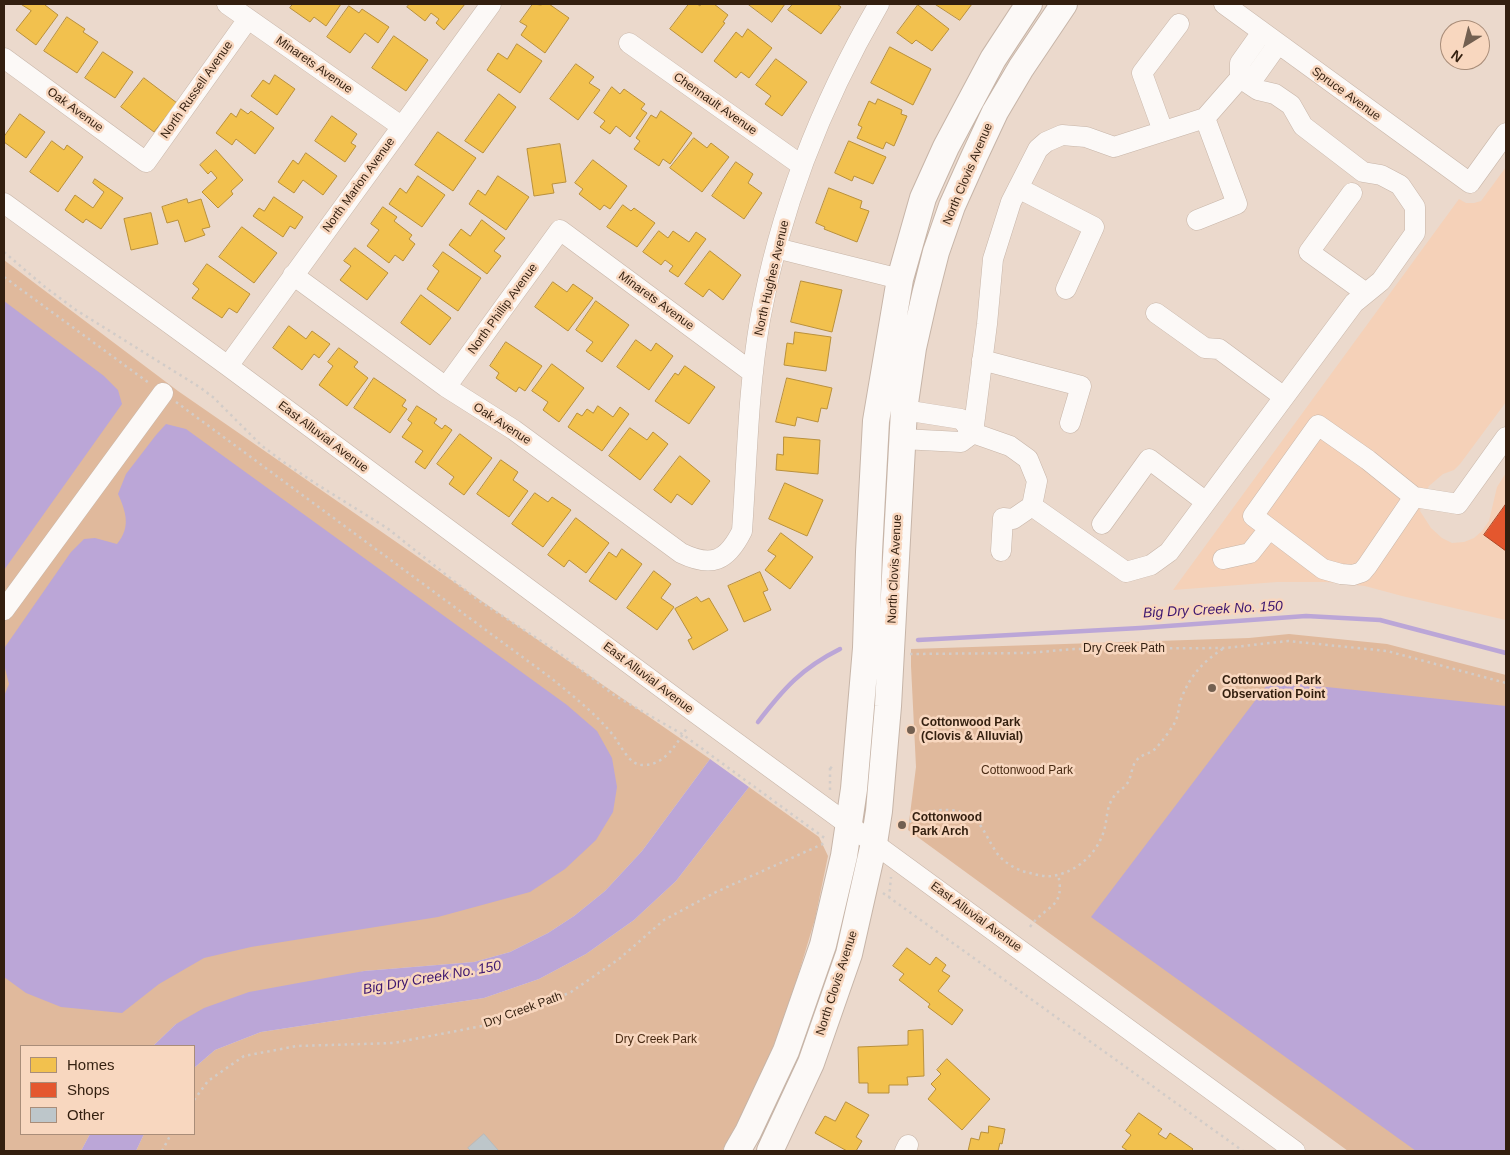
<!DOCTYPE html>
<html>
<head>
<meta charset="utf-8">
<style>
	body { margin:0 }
	#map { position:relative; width:1510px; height:1155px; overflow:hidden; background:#ebd9cc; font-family:Helvetica,sans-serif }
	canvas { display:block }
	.frame { position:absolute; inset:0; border:5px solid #331f0f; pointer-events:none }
	.legend { position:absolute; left:20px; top:1045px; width:175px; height:90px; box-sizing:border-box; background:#f8d7bf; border:1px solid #a98d79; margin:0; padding:6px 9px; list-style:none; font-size:15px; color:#331f0f }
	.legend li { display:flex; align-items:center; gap:10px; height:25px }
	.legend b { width:25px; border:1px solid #a98d79 }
	.north { position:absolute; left:1440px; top:20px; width:50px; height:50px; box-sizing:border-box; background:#f8d7bf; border:1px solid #a98d79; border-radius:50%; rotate:216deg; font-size:14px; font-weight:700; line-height:20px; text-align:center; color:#331f0f }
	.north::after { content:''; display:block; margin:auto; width:18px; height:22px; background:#736051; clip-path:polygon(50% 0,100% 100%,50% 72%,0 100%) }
</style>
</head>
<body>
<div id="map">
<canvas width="1510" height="1155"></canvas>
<div class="frame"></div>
<ul class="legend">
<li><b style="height:14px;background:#f2c14e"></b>Homes</li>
<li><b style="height:14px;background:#e4572e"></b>Shops</li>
<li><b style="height:14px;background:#bdc6ca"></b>Other</li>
</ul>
<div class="north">N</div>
</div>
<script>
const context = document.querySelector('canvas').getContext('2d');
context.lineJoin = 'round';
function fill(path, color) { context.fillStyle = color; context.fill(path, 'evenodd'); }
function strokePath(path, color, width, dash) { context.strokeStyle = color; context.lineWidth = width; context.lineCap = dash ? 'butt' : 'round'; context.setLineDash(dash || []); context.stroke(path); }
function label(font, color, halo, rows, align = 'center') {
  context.font = font + ' Helvetica,sans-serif'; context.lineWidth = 5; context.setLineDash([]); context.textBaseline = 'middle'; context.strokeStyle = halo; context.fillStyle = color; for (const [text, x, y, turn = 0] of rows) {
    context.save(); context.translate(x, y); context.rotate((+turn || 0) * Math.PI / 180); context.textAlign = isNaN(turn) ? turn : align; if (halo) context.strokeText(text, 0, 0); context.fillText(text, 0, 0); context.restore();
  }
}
fill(new Path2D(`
	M1506,167V402L1460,464L1454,470L1443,474L1429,486L1424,495L1420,511L1431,528L1442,538L1452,543L1464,542L1474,538L1482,531L1489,521L1497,487L1506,473V620L1402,596L1365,586L1326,582H1277L1173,590L1459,199L1466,203H1474L1481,201Z`), '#f5d1b8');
fill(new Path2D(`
	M4,260L178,391L710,759L642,851L605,891L574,916L548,933L510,952L474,962L364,971L176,1024L153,1046H21V1134H90L81,1151H4Z
	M1289,634L1387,644L1506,675V1151H1348L908,830L916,767L911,666V649L1249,638Z
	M749,787L819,837L828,856L815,919L785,1019L751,1098L722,1151H136L144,1134H194V1068L215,1050L261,1032L484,998L539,979L586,954L634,920L676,881Z`), '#e0b99c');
fill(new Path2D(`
	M4,301L104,376L118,390L122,404L4,570Z
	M166,424L186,429L567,705L597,731L612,758L617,787L613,812L596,840L565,869L530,892L438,917L251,947L204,958L159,984L122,1013L61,1007L26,993L4,977V696L9,684L4,664L5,647L71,552L84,539L95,538L117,544C131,527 126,512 118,494L126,474L156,435Z
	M1270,681L1506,706V1151H1416L1091,917Z
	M710,759L749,787L676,881L634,920L586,954L539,979L484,998L261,1032L215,1050L194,1068V1046H153L176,1024L204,1008L249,992L364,971L474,962L510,952L548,933L574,916L605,891L642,851Z
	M90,1134H144L136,1151H81Z`), '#bba6d7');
const homes = new Path2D(`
	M21,4H46L45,5L58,15L36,45L16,30L31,11Z
	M293,4H341L326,26L314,17L310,22L290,8Z
	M410,4H465L444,30L436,23L439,19L431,13L425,21L407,7Z
	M533,4L541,5L543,4H549L569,18L545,53L521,35L527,26L520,22Z
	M689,4H697L700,6L701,4H714L728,15L723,22L725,23L702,53L670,29Z
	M748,4H785L772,22Z
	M793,4H837L841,7L821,34L788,10Z
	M935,4H972L960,20Z
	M918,5L949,29L932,51L916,40L912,44L897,33Z
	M349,6L359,13L362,9L389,27L378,43L365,33L350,53L327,37Z
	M67,17L85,29L83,32L98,42L77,73L44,51Z
	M748,29L772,48L749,78L741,72L736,78L714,61L736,32L742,37Z
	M394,36L428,60L406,91L372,68Z
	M517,44L542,61L520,93L487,70L498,53L507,59Z
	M890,47L931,69L913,105L871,83Z
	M103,52L133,72L115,98L85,78Z
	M776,59L807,82L782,116L765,104L771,96L756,85Z
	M576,64L594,77L589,83L600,90L578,120L550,99Z
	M275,75L295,89L277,115L251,96L263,80L269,84Z
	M144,78L177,103L154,132L121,107Z
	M612,87L620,94L624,89L645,104L641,109L647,113L630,137L616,126L610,134L600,127L605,121L594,113Z
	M499,94L516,107L483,153L465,141Z
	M878,99L902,110L901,114L907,116L894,146L886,142L883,149L857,138L862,127L858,125L869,101L875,104Z
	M241,109L248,114L251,111L274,128L255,154L236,139L232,145L216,133L231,113L236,117Z
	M661,111L692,133L670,164L663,159L659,166L634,149L640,141L636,138L651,115L656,118Z
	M20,114L45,132L26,158L4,142V137Z
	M332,116L357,134L351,143L356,146L345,162L315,141Z
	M438,132L476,158L453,191L415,165Z
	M694,138L707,148L711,143L729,157L702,192L670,168Z
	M52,141L64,150L67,145L83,157L58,192L30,172Z
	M849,141L886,157L873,184L854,176L852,181L835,173Z
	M560,144L566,182L552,184L554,193L534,196L527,149Z
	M216,150L243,180L231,191L233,194L218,208L202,192L217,178L211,171L208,174L200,165Z
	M306,153L337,176L323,195L303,180L294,193L278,182L293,160L298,164Z
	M593,160L627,186L610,209L604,205L600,210L579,194L583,189L575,183Z
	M736,162L753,174L748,183L762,193L744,219L712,196Z
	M418,176L445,195L422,227L389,204L400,188L406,193Z
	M498,176L529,197L506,230L469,204L478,190L485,195Z
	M95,179L123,198L101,229L86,219L83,223L65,210L75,195L93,208L104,192L93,183Z
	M829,188L862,201L860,208L869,211L857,242L824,229L825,227L816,223Z
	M274,197L303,217L295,229L290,226L283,237L253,216L259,208L264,211Z
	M187,199L188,203L201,199L210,227L202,229L205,235L185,242L178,220L167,223L162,207Z
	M623,205L631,211L634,208L655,223L637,247L607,227Z
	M383,207L397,217L394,221L412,235L409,239L415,244L403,261L395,255L389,263L367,246L379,230L371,224Z
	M151,213L158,244L131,250L124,219Z
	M482,220L505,238L494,251L501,256L487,274L449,245L461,229L470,236Z
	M242,227L277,253L254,283L219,257Z
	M659,231L668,238L673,231L689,242L696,232L706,239L678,277L669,271L673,266L665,260L661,265L643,252Z
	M355,248L388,273L367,300L340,280L351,266L344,261Z
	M710,251L741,275L723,300L709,289L703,297L685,284Z
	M443,252L481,278L458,311L427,289L439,271L433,266Z
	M207,264L250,294L237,313L229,308L222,318L192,298L199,289L193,284Z
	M801,281L842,290L832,332L791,322Z
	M553,282L567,292L573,284L593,298L568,331L535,307Z
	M421,295L451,318L430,345L401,323Z
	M596,301L629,325L602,362L586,351L593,342L576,330Z
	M289,326L306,339L312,331L330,344L319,358L314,354L302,370L273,348Z
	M795,332L831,337L826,371L784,365L787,343L793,344Z
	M636,340L651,351L656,343L673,356L649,390L617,367Z
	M506,342L542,366L525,391L519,387L516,392L496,378L499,373L490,366Z
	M339,348L358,362L354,367L368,378L347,406L319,385L333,366L328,362Z
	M552,364L584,388L559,422L543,410L548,402L532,391Z
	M685,366L715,387L689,424L655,401L675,373L678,375Z
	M374,378L406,400L402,406L407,409L390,433L354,408Z
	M787,378L832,388L827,409L821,408L818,422L797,417L795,426L776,422Z
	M417,406L437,419L434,423L442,429L445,425L452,430L425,469L415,462L423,451L402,437L412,423L408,420Z
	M598,406L613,417L620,407L629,414L602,451L568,427L577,413L582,416L587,409L593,413Z
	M630,428L647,440L653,432L668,444L640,480L609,456Z
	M460,434L492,458L464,495L449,484L454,477L437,464Z
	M784,437L820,440L818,474L776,470L777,454L783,455Z
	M680,456L710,481L692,505L677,494L671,503L654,490Z
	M501,460L518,472L513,480L528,491L509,517L477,494Z
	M785,483L823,500L807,536L769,519Z
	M535,493L548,502L552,497L571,510L543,547L512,524Z
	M576,518L609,543L586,573L569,560L564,567L548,555Z
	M781,533L813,557L790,589L765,570L776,556L768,551Z
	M622,549L642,564L616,600L589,581L609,552L616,557Z
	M654,571L671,584L661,598L674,607L657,630L627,608Z
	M760,572L768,590L763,592L771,610L744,622L728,586Z
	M697,597L701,602L709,598L728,630L693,650L688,640L692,638L675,609Z
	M907,948L930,965L936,957L946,965L942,971L950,976L938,991L963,1010L952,1025L928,1007L930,1004L899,980L904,974L893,966Z
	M923,1030L924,1076L907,1077L908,1085H889V1093H868V1083H859L858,1047L908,1045V1031Z
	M947,1059L990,1099L962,1130L928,1099L936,1089L931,1084L941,1074L937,1070Z
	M846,1102L869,1115L856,1137L862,1141L856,1151H847L815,1133L825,1116L835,1121Z
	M1139,1113L1162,1129L1158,1134L1166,1139L1170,1133L1193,1149L1191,1151H1128L1122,1147L1131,1135L1126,1131Z
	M989,1126L1005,1129L1002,1144L1000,1143L998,1151H968L971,1138L979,1140L981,1132L988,1133Z`);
fill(homes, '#f2c14e');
strokePath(homes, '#b9903b', 1);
const shops = new Path2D(`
	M1506,504V551L1484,535Z`);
fill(shops, '#e4572e');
strokePath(shops, '#af4625', 1);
strokePath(new Path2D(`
	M918,640L1140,628L1306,616L1380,620L1506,653
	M758,722C784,688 802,668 840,649`), '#bba6d7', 4.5);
const building = new Path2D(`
	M484,1134L498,1150L496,1151H471L468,1148Z`);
fill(building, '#bdc6ca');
strokePath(building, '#b7babc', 1);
const minor = new Path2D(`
	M227,4L401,126
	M1224,4L1470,183L1506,133
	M629,43L801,165
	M4,58L146,162L248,19
	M1240,78V63L1262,32
	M1163,131L1142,73L1179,24
	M1018,188L1094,227L1066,289
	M1352,193L1309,252L1366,293
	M4,203L228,366L697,714L1295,1151
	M1197,220L1237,204L1205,118
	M776,248L900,279
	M293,275L446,387L514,430L681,553C712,568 727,561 742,531C747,461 748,390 760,320C780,208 822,102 879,4
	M1156,313L1205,348L1219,349L1284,397
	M982,360L1081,386L1070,423
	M228,366L491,4
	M446,387L560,230L753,373
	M902,439L961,442L973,433L961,419L904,410
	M1414,497L1367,566L1362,572L1353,575L1341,574L1323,569L1253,516L1318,425L1368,460L1414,497L1458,504L1506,437
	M1032,506L1126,572L1151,565L1169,552L1354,303L1381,281L1415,233V207L1400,185L1381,175L1363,172L1303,126L1291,105L1275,94L1258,90L1240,78
	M1102,524L1149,459L1206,502
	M1001,551L1003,518L1013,519L1032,506L1037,481L1028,459L1010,446L973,433L987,324L993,259L1011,202L1038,149L1046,142L1062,135L1086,137L1114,147L1205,118L1240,78L1256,75L1278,44
	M1223,559L1250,553L1269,529
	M4,610L163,393
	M905,1151L908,1145`);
const major = new Path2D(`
	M737,1151L748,1132L786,1051L823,945L844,856L854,789L866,648L869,552L876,421L900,279L923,198L946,147L993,59L1029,4
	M770,1151L811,1063L849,954L874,843L879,811L888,706L904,410L913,348L925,295L936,252L952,206L974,157L995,112L1021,68L1064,4`);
strokePath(minor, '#c7b5a8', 21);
strokePath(major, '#c7b5a8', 28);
strokePath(new Path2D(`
	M4,252L45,287L76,310L201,388L214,398L261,445L282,461L318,485L387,528L478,600L558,652L614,695L682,734L826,839
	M4,277L149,383
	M176,402L551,678C573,696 595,713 613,735C620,744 629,765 642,765C665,766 676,744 687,728
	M910,654L1028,653L1074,649L1225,648L1288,641L1387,651L1506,683
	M830,767L835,771
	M830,790V767
	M897,826C907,825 915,818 924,814C935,809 950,809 962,812C983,818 987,842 1000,857C1008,865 1019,871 1030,873C1037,875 1045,877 1052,876C1078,872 1099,852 1105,827C1107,818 1107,806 1113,798C1116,792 1122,790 1126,785C1132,778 1131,767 1136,761C1141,754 1150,754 1155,749C1162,742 1169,732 1174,724C1179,716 1178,708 1181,699C1191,674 1203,662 1224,648
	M883,893L1243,1151
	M889,898L891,877
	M1030,927C1046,904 1066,909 1058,874
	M194,1100L208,1081L244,1056L297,1046L394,1043L482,1026L527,1011L571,992L619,959L664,920L716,892L825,843
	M162,1151L171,1134`), '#d2ccc8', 2.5, [2.5, 4]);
strokePath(minor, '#fcf9f7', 20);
strokePath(major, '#fcf9f7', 26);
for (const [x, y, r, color] of [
	[1212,688,5,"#736051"],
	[911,730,5,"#736051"],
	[902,825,5,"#736051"]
]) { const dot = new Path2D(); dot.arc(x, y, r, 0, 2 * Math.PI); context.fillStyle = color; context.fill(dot); strokePath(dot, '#f8d7bf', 2); }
label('12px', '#331f0f', '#f8d7bf', [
	["Minarets Avenue",314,65,35],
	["North Russell Avenue",197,90,-55],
	["Spruce Avenue",1346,94,36],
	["Chennault Avenue",715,104,35],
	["Oak Avenue",75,110,36],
	["North Clovis Avenue",968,174,-67],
	["North Marion Avenue",359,185,-54],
	["North Hughes Avenue",772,278,-77],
	["Minarets Avenue",656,301,36],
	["North Phillip Avenue",503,309,-54],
	["Oak Avenue",502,424,33],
	["East Alluvial Avenue",323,437,37],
	["North Clovis Avenue",895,569,-87],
	["Dry Creek Path",1124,649],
	["East Alluvial Avenue",648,678,37],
	["East Alluvial Avenue",976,917,36],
	["North Clovis Avenue",837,983,-72],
	["Dry Creek Path",523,1010,-20]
]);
label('bold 12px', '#331f0f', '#f8d7bf', [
	["Cottonwood Park",1222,681],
	["Observation Point",1222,695],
	["Cottonwood Park",921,723],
	["(Clovis & Alluvial)",921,737],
	["Cottonwood",912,818],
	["Park Arch",912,832]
], 'left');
label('12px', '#492b14', '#f8d7bf', [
	["Cottonwood Park",1027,771],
	["Dry Creek Park",656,1040]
]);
label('italic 14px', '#3d166f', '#f8d7bf', [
	["Big Dry Creek No. 150",1213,610,-3],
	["Big Dry Creek No. 150",432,978,-10]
]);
</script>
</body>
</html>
